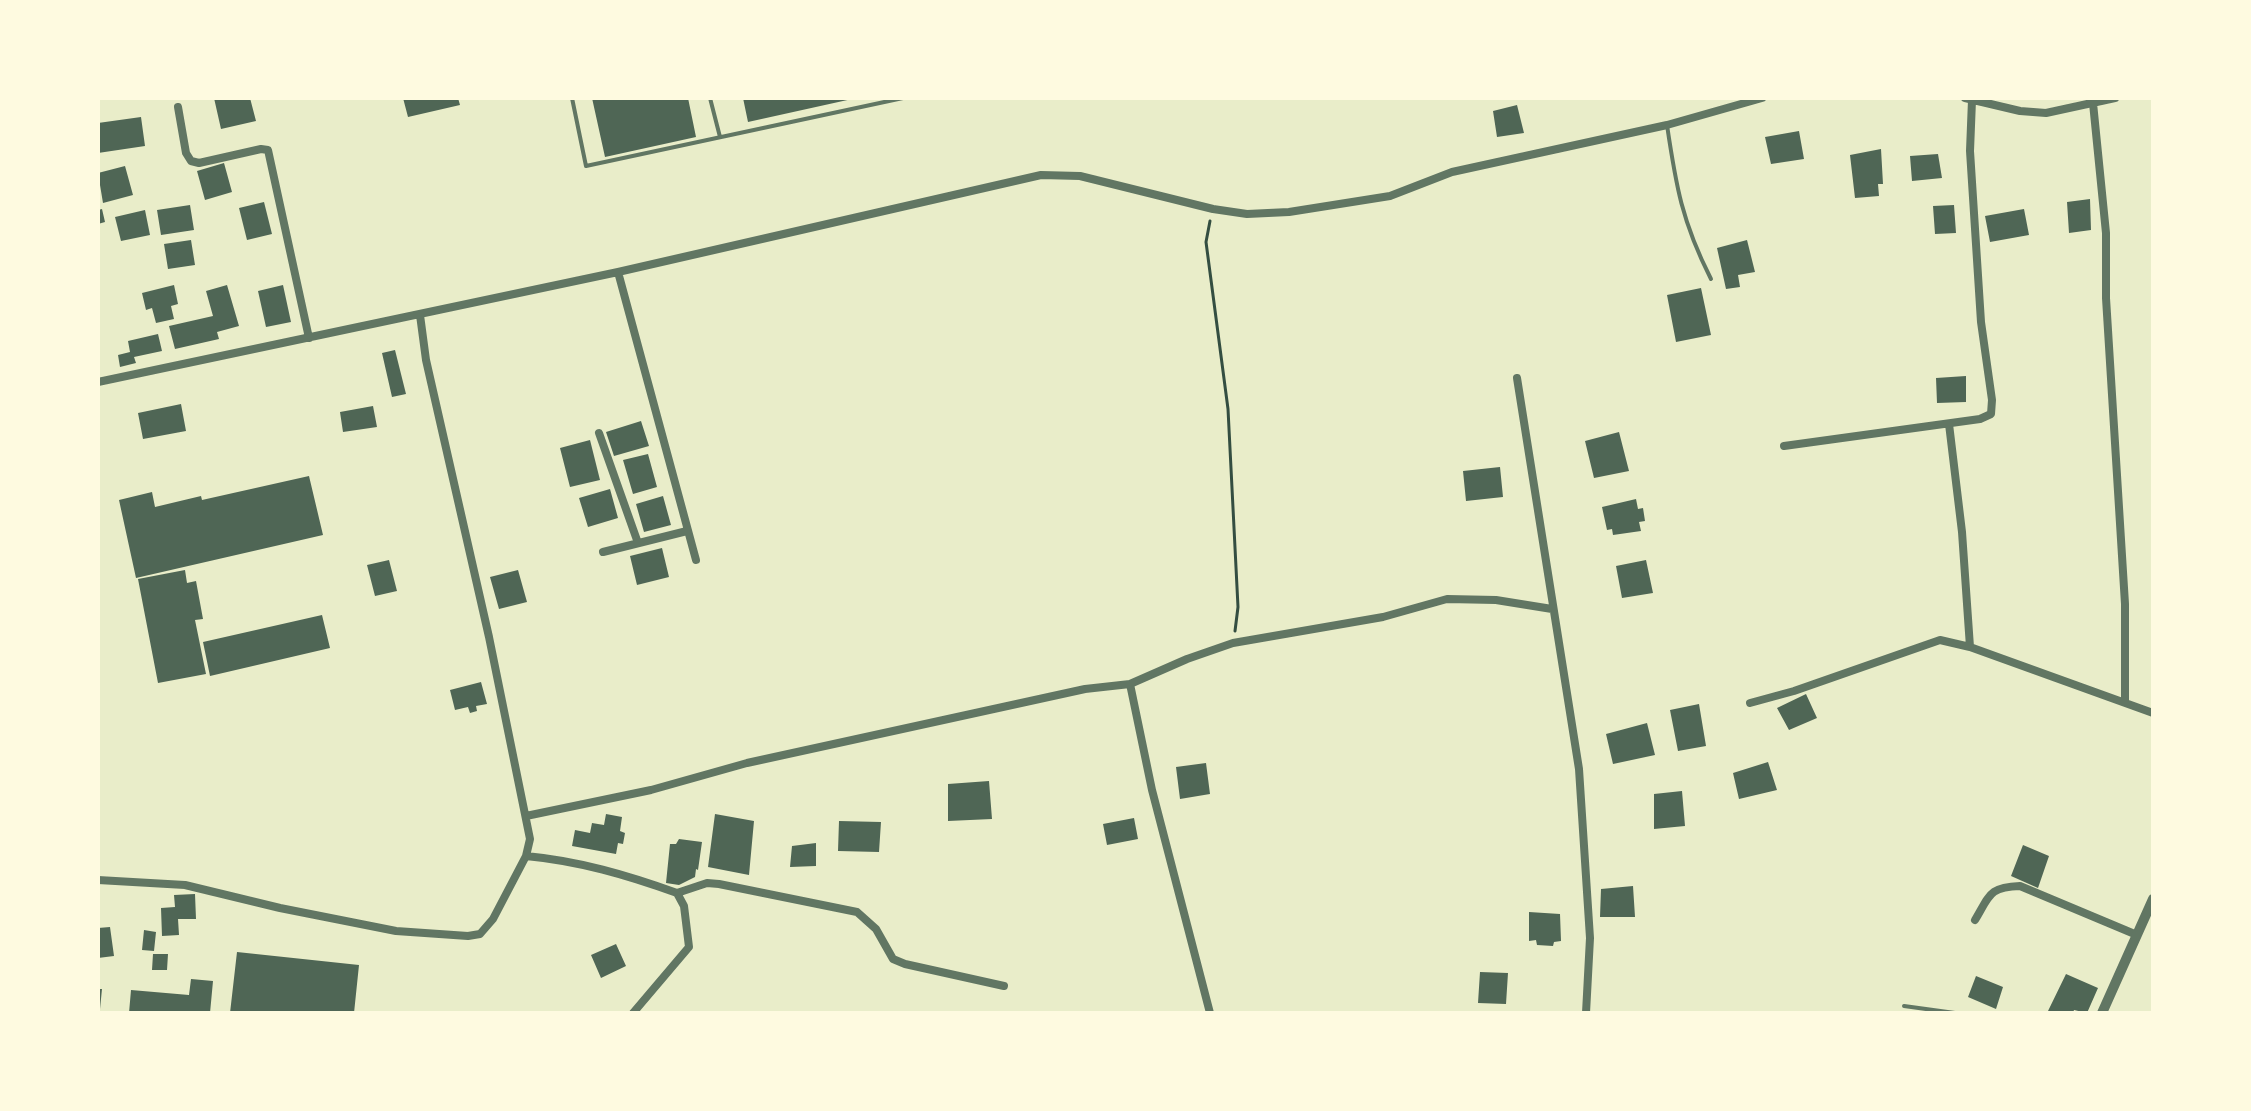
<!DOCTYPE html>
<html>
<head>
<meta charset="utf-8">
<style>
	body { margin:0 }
	#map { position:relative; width:2251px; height:1111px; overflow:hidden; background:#e9edc9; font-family:"Golos Text",sans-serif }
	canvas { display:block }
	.frame { position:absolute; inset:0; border:100px solid #fefae0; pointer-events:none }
</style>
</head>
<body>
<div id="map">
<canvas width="2251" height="1111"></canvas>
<div class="frame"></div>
</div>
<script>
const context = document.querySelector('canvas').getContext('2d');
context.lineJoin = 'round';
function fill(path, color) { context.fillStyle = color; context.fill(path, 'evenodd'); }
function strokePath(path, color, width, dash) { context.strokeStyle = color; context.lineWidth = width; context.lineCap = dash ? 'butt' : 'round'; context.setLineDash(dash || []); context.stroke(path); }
fill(new Path2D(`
	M214,98H250L256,121L221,129Z
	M403,98H458L460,105L408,117Z
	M592,98H688L696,137L605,157Z
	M743,98H852V99L748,122Z
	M1517,105L1524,133L1497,137L1493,111Z
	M141,117L145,146L98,153V123Z
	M1799,131L1804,159L1771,164L1765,137Z
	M1881,149L1883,184H1878L1879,196L1855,198L1850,155Z
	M1938,154L1942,178L1912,181L1910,156Z
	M224,163L232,192L205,200L197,171Z
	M125,166L133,195L103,203L98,173Z
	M2090,199L2091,230L2069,233L2067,202Z
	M264,202L272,234L247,240L239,208Z
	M190,205L194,230L161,235L157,210Z
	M1954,205L1956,233L1935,234L1933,206Z
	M102,209L105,222L98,224V210Z
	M2024,209L2029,235L1990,242L1985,216Z
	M145,210L150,235L121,241L115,217Z
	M191,240L195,265L168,269L164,244Z
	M1747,240L1755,272L1738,275L1740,287L1726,289L1717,248Z
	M174,285L178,304L171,306L174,319L156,323L152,308L146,310L142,293Z
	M227,285L239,326L217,332L219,339L175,349L169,326L213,316L206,291Z
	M283,285L291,322L266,327L258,291Z
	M1701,288L1711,335L1676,342L1667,295Z
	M158,334L162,351L134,357L136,363L120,367L118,355L130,352L128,341Z
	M395,350L406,394L392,397L382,353Z
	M1966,376V402L1937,403L1936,378Z
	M181,404L186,431L143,439L138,413Z
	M373,406L377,427L343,432L340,412Z
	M641,421L649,446L614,456L606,432Z
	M1619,432L1629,471L1594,478L1585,441Z
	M590,440L600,480L570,487L560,448Z
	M648,454L657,487L633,494L623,460Z
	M1500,467L1503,497L1466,501L1463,471Z
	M309,476L323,535L136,578L119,500L152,492L155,507L201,496L202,500Z
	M610,489L618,518L588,527L579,498Z
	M663,496L671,525L644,532L636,504Z
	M1636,499L1638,509L1643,508L1645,521L1639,522L1641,531L1613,535L1612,529L1607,530L1602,507Z
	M662,548L669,577L637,585L630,556Z
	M389,560L397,591L375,596L367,565Z
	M1646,560L1653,593L1622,598L1616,566Z
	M185,570L187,583L196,581L203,619L195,620L206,674L158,683L138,579Z
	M518,570L527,602L499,609L490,577Z
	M322,615L330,648L210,676L203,642Z
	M481,682L487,704L476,706L477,711L470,713L468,707L455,710L450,690Z
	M1806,694L1817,718L1789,730L1777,708Z
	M1699,704L1706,746L1678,751L1670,710Z
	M1647,723L1655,755L1613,764L1606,734Z
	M1768,762L1777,790L1739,799L1733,773Z
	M1206,763L1210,794L1180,799L1176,767Z
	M989,781L992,819L948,821V784Z
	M1682,791L1685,826L1654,829V794Z
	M606,814L622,817L620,831L625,833L623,844L618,843L616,854L572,846L575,830L590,833L592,823L604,825Z
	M715,814L754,821L749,875L708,867Z
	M1134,818L1138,839L1107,845L1103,824Z
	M839,821L881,822L879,852L838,851Z
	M679,839L702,842L698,870L696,869L695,877L679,885L666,883L670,844H676Z
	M816,843V866L790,867L792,846Z
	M2023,845L2049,856L2038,888L2011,876Z
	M1633,886L1635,917H1600L1601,889Z
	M195,894L196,919H178L179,935L162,936L161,908L175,907L174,895Z
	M1529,912L1560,914L1561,941L1554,942L1553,946L1537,945L1536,940L1529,941Z
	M110,927L114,956L98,958V928Z
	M144,930L156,932L154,951L142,950Z
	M616,944L626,966L601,978L591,955Z
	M237,952L359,965L354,1013H230Z
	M153,954H168L167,970H152Z
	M1480,972L1508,973L1506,1004L1478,1003Z
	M2066,974L2098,988L2087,1013L2074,1010L2073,1013L2048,1011Z
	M1976,976L2003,987L1996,1009L1968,997Z
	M191,979L213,981L210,1013H129L131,990L189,995Z
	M98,989H102L100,1009H98Z`), '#4f6655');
strokePath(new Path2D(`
	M1210,221L1206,242L1228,409L1238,607L1235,631`), '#344e41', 3);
strokePath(new Path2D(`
	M572,98L586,166L903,98
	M710,98L720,137
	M1667,125C1676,186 1682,222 1711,279
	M1904,1006L1955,1013`), '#617663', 4);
strokePath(new Path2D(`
	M1965,98L2020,111L2046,113L2115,98
	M2093,103L2106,233V298L2125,604V701
	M178,107L186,153L191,161L199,163L261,149L268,150L309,338
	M618,272L696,560
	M1517,378L1579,769L1590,938L1586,1013
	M98,382L618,272L1041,175L1080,176L1213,209L1247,214L1289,212L1390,196L1452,172L1667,125L1762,98
	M1949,424L1962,532L1970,647
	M599,433L638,543
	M1784,446L1980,419L1991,414L1992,400L1981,322L1970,151L1972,100
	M603,552L687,531
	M1130,684L1152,790L1210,1013
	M1750,703L1794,691L1940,640L1970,647L2153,713
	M526,816L651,790L747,763L1085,689L1130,684L1187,659L1233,643L1383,617L1447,599L1496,600L1552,609
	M526,856C579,861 627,875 677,893L684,906L689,947L633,1013
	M98,880L185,885L280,908L396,931L468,936L480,934L493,919L526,856L530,839L489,637L426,360L420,315
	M677,893L707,883L719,884L857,912L876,929L893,959L905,964L1004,986
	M1975,920C1990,895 1989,887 2020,886L2137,935`), '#617663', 8);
strokePath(new Path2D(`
	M2102,1013L2153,899`), '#617663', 10);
</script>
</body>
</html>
